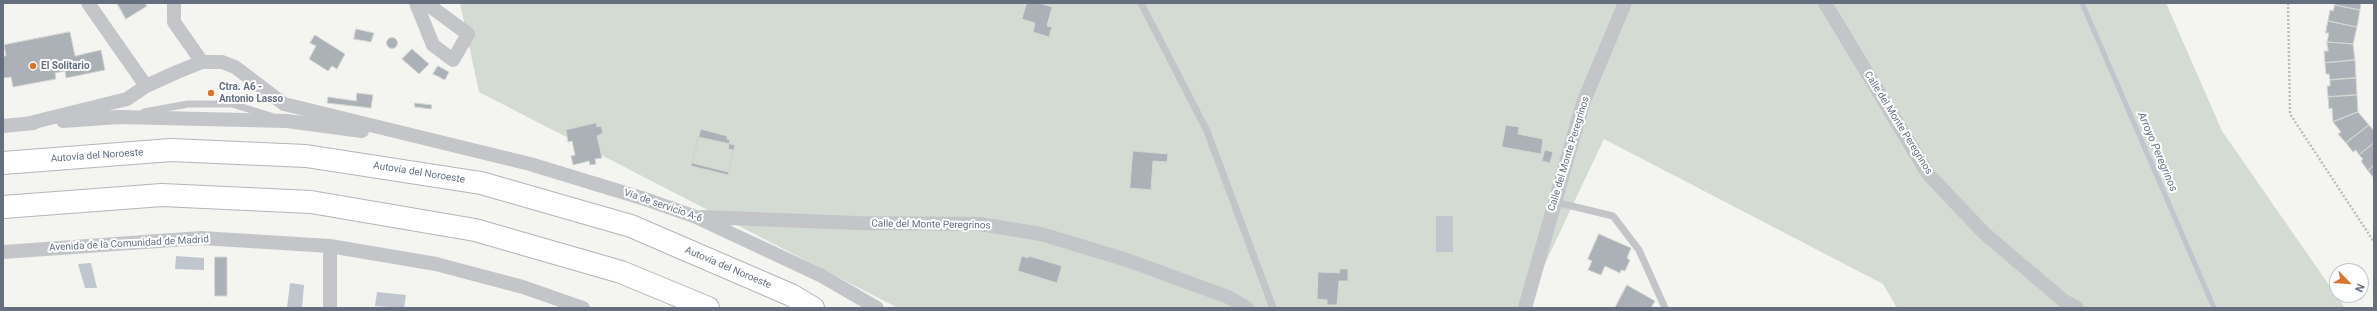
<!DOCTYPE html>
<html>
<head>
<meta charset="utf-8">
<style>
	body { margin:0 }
	#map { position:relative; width:2377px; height:311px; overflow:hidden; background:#f4f4f1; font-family:Roboto,sans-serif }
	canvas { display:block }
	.frame { position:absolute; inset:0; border:4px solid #656f80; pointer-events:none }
	.north { position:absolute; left:2329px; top:263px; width:40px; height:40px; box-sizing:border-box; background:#fff; border:1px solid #c1c5cc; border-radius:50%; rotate:115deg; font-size:11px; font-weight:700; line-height:16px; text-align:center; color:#656f80 }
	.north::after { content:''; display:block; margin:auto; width:14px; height:18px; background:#da762b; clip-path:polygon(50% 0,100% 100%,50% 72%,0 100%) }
</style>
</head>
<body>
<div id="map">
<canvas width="2377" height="311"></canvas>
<div class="frame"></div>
<div class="north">N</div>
</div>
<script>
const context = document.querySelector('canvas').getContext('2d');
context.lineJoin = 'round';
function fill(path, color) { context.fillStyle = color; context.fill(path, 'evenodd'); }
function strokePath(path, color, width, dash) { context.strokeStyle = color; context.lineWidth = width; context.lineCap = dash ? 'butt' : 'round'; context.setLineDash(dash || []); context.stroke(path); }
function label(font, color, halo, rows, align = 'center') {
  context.font = font + ' Roboto,sans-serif'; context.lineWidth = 4; context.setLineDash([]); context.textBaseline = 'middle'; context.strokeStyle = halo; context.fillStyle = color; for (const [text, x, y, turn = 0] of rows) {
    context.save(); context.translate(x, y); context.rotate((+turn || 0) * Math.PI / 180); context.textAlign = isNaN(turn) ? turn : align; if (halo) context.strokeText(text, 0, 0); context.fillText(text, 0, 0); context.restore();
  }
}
fill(new Path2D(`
	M460,3H2166L2222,131L2345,308H1897L1883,284L1604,139L1524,308H898L479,92Z`), '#d4dbd2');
fill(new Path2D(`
	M1436,216H1453V252H1436Z
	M176,256L204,258V270L175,269Z
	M91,263L97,288H85L78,264Z
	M290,283L304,285L302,308H287Z
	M377,292L406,295L404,308L375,306Z`), '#bfc6cd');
strokePath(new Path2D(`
	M2082,3L2214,308`), '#bfc6cd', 5);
const building = new Path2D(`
	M117,3H145L147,6L126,19Z
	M1027,3H1039L1052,7L1047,26L1052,27L1049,37L1033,32L1035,23L1022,19Z
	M2335,3H2361L2360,10L2335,5Z
	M2335,5L2360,10L2357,27L2328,21L2330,10L2333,11Z
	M2328,21L2357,27L2353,44L2327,42L2329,33H2326Z
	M356,29L374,33L371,42L354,39Z
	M70,32L75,56L101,50L105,70L66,78L65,71L55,73L56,79L13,87L11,77L3,78V56H6L4,45Z
	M315,35L345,54L337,69L332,66L328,71L309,59L316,46L310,43Z
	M386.5 43a5.5 5.5 0 1 1 11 0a5.5 5.5 0 1 1-11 0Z
	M2327,42L2353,44L2355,60L2325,63L2324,51H2328Z
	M412,49L429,64L419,74L402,59Z
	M2355,60L2356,78L2330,80L2329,74H2326L2325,63Z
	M438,66L449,72L445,80L433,74Z
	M2356,78L2357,95L2328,97L2327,86H2330V80Z
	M357,93L373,95L371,108L327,103L328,97L356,101Z
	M2357,95L2358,112L2333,122L2332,108L2329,109L2328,97Z
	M415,103L432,105L431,109L415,107Z
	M2358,112L2369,125L2346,143L2338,134L2341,132L2333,122Z
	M596,123L597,127L601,126L603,133L597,136L602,158L595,159L596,164L590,165L589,161L573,165L571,156L575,155L572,141L568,142L566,130Z
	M1506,125L1519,127L1518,134L1543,139L1541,154L1502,147Z
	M2369,125L2374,131V143L2359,155L2356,150L2353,152L2346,143Z
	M701,129L727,136V139L730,140L728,149L733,150L728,172L692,163Z
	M698,137L735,145L728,175L691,166Z
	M2374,143V165L2368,171L2361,161L2363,159L2359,155Z
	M1545,150L1553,152L1550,163L1542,161Z
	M1133,151L1168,154L1167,162L1153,161L1151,190L1130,188Z
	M2374,165V178L2368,171Z
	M1599,234L1631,248L1627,258L1630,260L1625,271L1621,270L1620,273L1605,266L1601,275L1588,270L1592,261L1588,259Z
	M1022,256L1028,258L1029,256L1062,266L1057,283L1018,271Z
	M215,257H227V296H215Z
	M1340,269H1348V281H1339L1337,305H1327V300L1317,299L1318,272L1339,273Z
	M1627,285L1655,301L1651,308H1615Z`);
fill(building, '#acb1b7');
strokePath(building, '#d5d6d3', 1);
const motorway = new Path2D(`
	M3,163L171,150L306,156L481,183L631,226L791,295L813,308
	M3,207L162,195L311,202L475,230L621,272L708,308`);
strokePath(motorway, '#b3b5b9', 24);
strokePath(new Path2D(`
	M2288,3L2290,114L2374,242`), '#bcbdc0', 2.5, [2, 2]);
strokePath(new Path2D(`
	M1141,3L1207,131L1273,308
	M144,112L188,104H232L271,116
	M1555,202L1613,216L1639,250L1665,308`), '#c3c5c9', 7);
strokePath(new Path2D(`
	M88,3L146,86
	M174,3V22L202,62
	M416,3L433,45L453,60L468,34L426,3
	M1825,3L1928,174L1984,233L2064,301L2077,308
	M63,121L119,117L287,121L362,131
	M26,124L127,99L146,86L177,72L202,62H222L235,67L284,104L530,164L645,199L696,217L822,276L877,308
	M3,126L34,123
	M702,217L857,223L980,224L1041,234L1127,260L1228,297L1247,308
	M330,246V308
	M3,252L201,238L330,246L436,264L523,287L583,308
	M1525,308L1583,103L1625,3`), '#c3c5c9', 14);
strokePath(motorway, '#fff', 22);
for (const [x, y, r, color] of [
	[33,66,4,"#da762b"],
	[211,93,4,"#da762b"]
]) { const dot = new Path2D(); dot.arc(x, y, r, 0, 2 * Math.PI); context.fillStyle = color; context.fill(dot); strokePath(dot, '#fff', 1.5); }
label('bold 10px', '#656f80', '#fff', [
	["El Solitario",41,66],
	["Ctra. A6 -",219,87],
	["Antonio Lasso",219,99]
], 'left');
label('10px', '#656f80', '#fff', [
	["Calle del Monte Peregrinos",1898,123,58],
	["Calle del Monte Peregrinos",1569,154,-73],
	["Autovía del Noroeste",97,156,-4],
	["Autovía del Noroeste",419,173,9],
	["Vía de servicio A-6",663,206,19],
	["Calle del Monte Peregrinos",931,225,1],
	["Avenida de la Comunidad de Madrid",129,244,-3],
	["Autovía del Noroeste",728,268,23]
]);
label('italic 11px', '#657685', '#fff', [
	["Arroyo Peregrinos",2157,152,67]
]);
</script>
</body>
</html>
